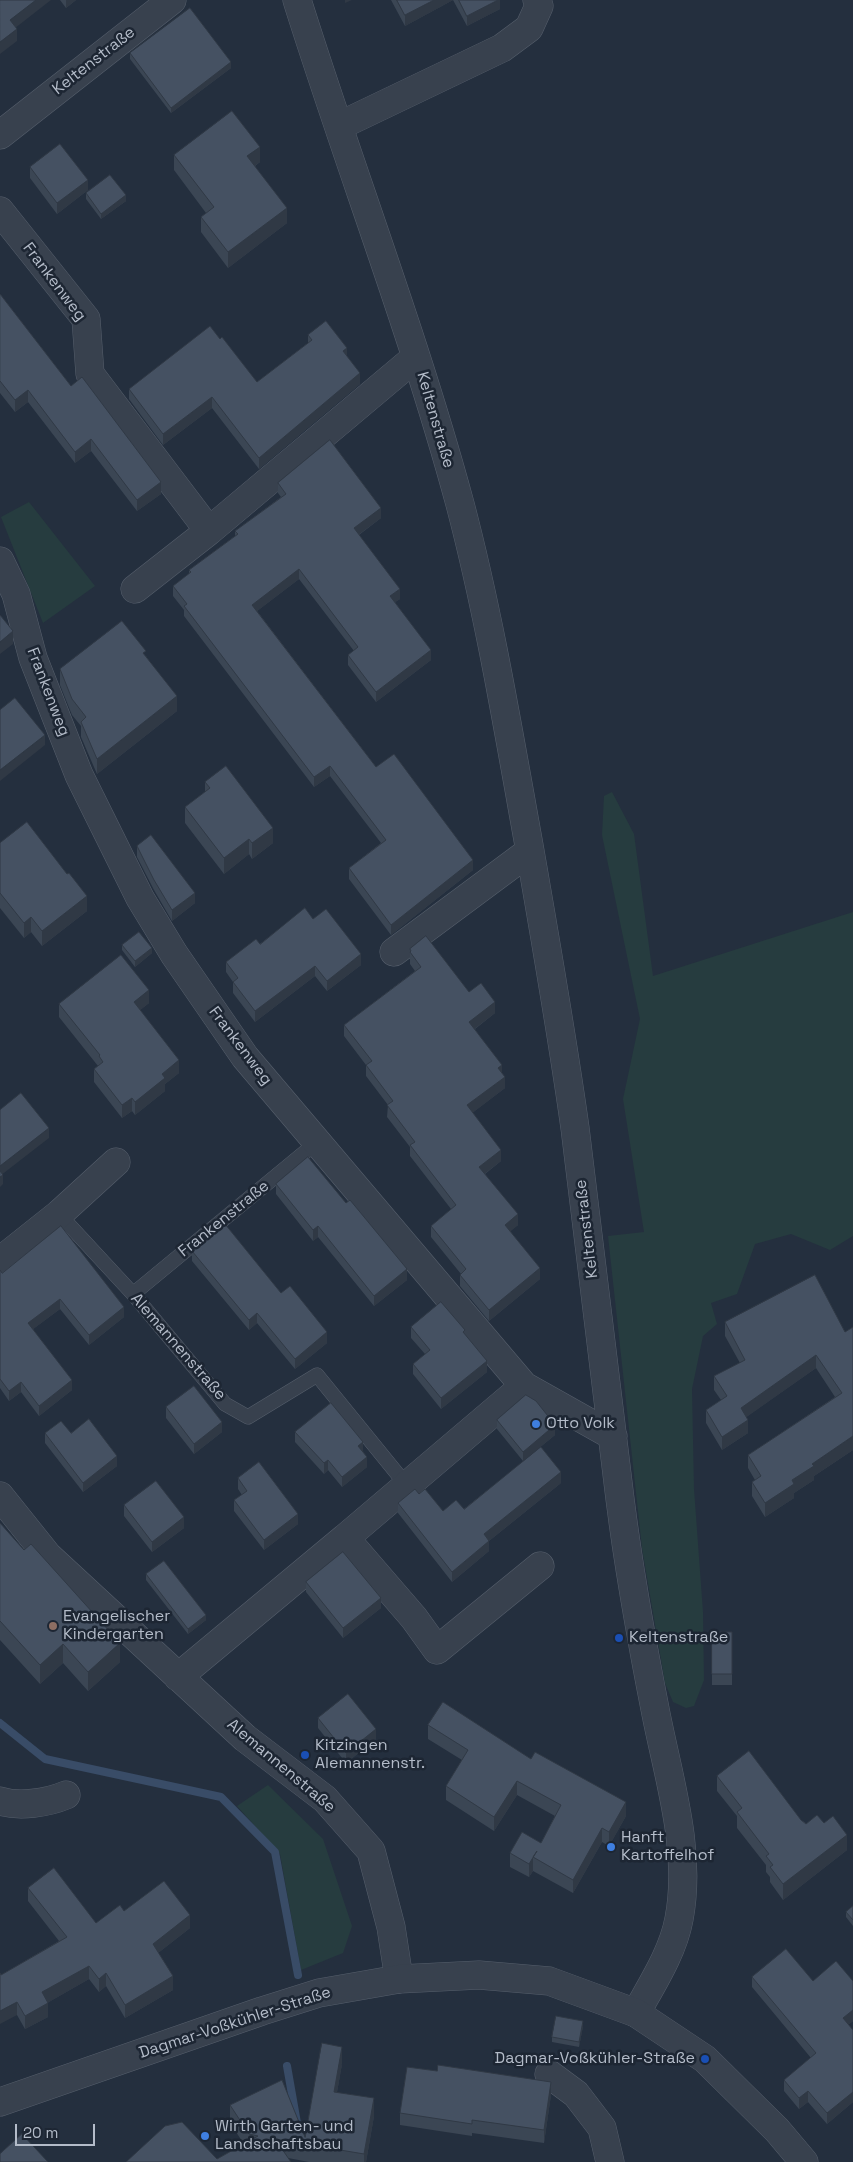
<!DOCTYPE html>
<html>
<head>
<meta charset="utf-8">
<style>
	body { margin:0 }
	#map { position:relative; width:853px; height:2162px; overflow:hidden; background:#242f3e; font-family:"Space Grotesk",sans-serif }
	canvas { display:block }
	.scale { position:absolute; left:15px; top:2124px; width:80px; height:22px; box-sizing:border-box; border:2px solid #b4bcc9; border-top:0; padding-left:6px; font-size:15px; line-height:18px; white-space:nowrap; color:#b4bcc9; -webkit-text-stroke:4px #1d2633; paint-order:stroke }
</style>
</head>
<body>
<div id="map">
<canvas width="853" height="2162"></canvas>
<div class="scale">20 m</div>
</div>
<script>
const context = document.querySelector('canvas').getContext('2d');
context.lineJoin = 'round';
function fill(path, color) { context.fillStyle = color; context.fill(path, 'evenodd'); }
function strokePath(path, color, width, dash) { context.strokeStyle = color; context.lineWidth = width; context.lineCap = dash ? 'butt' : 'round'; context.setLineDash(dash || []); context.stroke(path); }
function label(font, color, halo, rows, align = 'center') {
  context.font = font + ' "Space Grotesk",sans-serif'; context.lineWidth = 5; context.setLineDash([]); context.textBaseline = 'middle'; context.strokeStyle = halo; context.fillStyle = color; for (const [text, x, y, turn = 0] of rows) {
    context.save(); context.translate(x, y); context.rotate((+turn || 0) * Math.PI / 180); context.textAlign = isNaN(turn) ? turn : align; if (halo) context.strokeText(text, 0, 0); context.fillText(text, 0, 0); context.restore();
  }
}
fill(new Path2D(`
	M29,502L95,586L43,623L1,517Z
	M612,792L634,834L653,976L853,912V1236L830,1250L791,1234L755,1244L737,1294L711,1303L717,1324L703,1336L692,1389L694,1489L703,1612L704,1680L694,1706L686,1708L673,1702L665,1683L642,1548L608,1236L644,1232L623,1099L640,1019L602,835L604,796Z
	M268,1785L323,1839L352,1926L343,1953L301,1970L280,1854L237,1806Z`), '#263c3f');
strokePath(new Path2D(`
	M0,1723L45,1759L221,1797L275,1852L298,1975
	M287,2066L297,2123`), '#394c67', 8);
const service = new Path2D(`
	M59,1214L133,1294L225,1404L248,1417L317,1375L408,1487
	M133,1294L316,1143`);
const minor = new Path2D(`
	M297,0C350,169 414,334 460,504C490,618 509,735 530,851C546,943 562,1035 575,1128C591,1251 604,1375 620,1499C629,1571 642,1643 656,1714C669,1780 692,1851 679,1919C673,1952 652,1984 636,2013
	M339,126L502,48L529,28L539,6L537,0
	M0,135L172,0
	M0,211L86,319L90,374L209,531
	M0,561L16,594L33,658L79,775L140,898L174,954L245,1057L524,1386L613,1436
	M135,589L209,531L416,357
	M394,952L530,851
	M0,1261L59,1214L116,1162
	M0,1496L48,1556L245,1738L325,1799L371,1851L391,1927L399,1979
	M345,1538L524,1386
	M178,1677L345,1538L414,1618L437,1650L540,1566
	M0,1801C19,1807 47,1803 66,1795
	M549,2074L576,2094L602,2128L610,2162`);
const tertiary = new Path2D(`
	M0,2102L262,2011L319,1993L399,1979L479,1975L549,1981L636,2013L705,2059L777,2130L804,2162`);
strokePath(service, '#565f6c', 15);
strokePath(minor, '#565f6c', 29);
strokePath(tertiary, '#565f6c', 29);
strokePath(service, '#38414e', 14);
strokePath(minor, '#38414e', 28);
strokePath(tertiary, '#38414e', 28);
fill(new Path2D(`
	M60,0H76L66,8Z
	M391,0H453L405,26Z
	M453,0H500V9L467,26Z
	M130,53L231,68L171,113L130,59Z
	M174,155L260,162L255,166L287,223L228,268L201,232V217L206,213L174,170Z
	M30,167L88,190L57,214L30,178Z
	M86,193L126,201L101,219L86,199Z
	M0,294L71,386L161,494L137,511L91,451L75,463L28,402L15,412L0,393Z
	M308,335L347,357L360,384L259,469L212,408L163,445L129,399V389L257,382L308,343Z
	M278,483L381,518L359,535L400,599L395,602L431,660L376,702L348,665V655L354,651L299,579L257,611L376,767L473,870L391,935L349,879V868L381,843L330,776L314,787L184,616V610L173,596V586L189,574V570L235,536V531L281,497L278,493Z
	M146,656L177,711L97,774L81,737V726L72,715L60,685V669Z
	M205,782L273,843L252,859L249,854L224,874L185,823V807L205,792Z
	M0,843L87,911L42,946L31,932L24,938L0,908Z
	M137,846L195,903L172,921L154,890L137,857Z
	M313,919L361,965L327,991L315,976L255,1022L233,993V982L226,972V962L260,944Z
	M122,945L152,953L135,967L122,950Z
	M410,949L469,992L495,1013L475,1029L502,1073L505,1088L472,1113L501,1161L485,1174L518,1225L510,1231L540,1279L489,1321L460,1286V1275L461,1274L431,1237V1226L451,1209L410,1156V1147L387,1117L388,1105L366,1076V1065L344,1036V1025L415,971L410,964Z
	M149,1003L140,1010L179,1073L165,1084V1091L135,1115L132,1111L122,1118L94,1082V1069L98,1066L59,1017V1004Z
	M276,1184L407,1280L374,1306L318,1237L313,1241L276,1194Z
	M192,1251L281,1293L327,1343L295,1369L257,1323L249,1330L192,1261Z
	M0,1270L2,1273L124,1317L89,1345L60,1309L33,1329L72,1390L39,1416L21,1392L9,1401L0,1388Z
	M725,1322L845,1332L853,1450L814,1476V1480L794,1493V1498L765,1517L752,1496V1482L755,1480L748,1468V1455L835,1397L816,1368L746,1417L748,1433L722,1450L706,1423V1410L721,1400L714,1390V1376L740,1363L725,1336Z
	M411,1327L465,1335L487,1372L441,1409L413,1374V1364L425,1354L411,1338Z
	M166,1407L222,1432L194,1454L166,1418Z
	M497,1420L555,1435L523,1461L497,1429Z
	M295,1432L363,1451L367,1467L342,1487L328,1470L324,1474L295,1442Z
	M45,1433H71L117,1466L83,1492L45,1443Z
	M238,1478L298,1524L264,1550L234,1511V1500L242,1495L238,1489Z
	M561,1483L489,1541V1551L452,1582L398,1513V1503L419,1494L443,1511L464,1509Z
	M124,1505L184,1528L152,1552L124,1516Z
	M0,1523L120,1662L88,1691L63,1663L40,1684L0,1640Z
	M146,1574L206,1620L188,1634L146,1580Z
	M306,1582L381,1608L343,1638L306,1592Z
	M712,1632H732V1685H712Z
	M318,1718L376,1739L346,1763L318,1728Z
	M428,1725L531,1759L626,1816L609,1846L602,1842L573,1893L533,1871L529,1877L510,1867V1853L541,1843L555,1816L517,1795L494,1831L446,1800V1786L462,1760L428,1739Z
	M717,1776L801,1820L847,1850L783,1900L770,1882V1877L766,1872V1865L737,1828V1816L717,1791Z
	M28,1888L96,1923L124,1911L190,1928L158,1953L173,1990L125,2018L106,1986L99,1992L89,1979L47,2003L48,2017L25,2029L17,2015L1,1975L59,1941L28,1901Z
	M853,1906V1926L846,1917V1912Z
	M752,1977L813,1981H853V2021L848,2025L853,2030V2102L827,2124L808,2102L799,2109L784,2091V2080L811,2058L752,1987Z
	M583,2026L579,2047L552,2042V2037Z
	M342,2064L337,2092L374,2116L366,2162H309L288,2158L217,2159L244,2144L230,2123V2105L305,2137Z
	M551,2095L544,2143L472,2133V2136L400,2125V2113Z`), '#3b4654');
fill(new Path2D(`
	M36,0H51L10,32V20Z
	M66,0H76L66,8Z
	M345,0H352L345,3Z
	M434,0H453L405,26V15Z
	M498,0H500V9L467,26V16Z
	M17,29V41L0,54V42Z
	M231,62V68L171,113V108Z
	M260,147V162L247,171V156Z
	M88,180V190L57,214V203Z
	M126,195V201L101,219V214Z
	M287,208V223L228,268V252Z
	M347,348V359L343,351Z
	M360,373V384L259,469V458Z
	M28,390V402L15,412V400Z
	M212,397V408L163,445V434Z
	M91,439V451L75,463V452Z
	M161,482V494L137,511V500Z
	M381,508V518L354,538V528Z
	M299,569V579L252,615V605Z
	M400,589V599L390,606V596Z
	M13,631V644L0,654V642Z
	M431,650V660L376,702V692Z
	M177,696V711L97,774V759Z
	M45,735V745L0,781V770Z
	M330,766V776L314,787V777Z
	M273,828V843L252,859V843Z
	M249,839V854L224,874V858Z
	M473,860V870L391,935V925Z
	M195,893V903L172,921V910Z
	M87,896V911L42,946V931Z
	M31,917V932L24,938V923Z
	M152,948V953L135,967V961Z
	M361,954V965L327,991V981Z
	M315,966V976L255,1022V1011Z
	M149,990V1003L134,1015V1002Z
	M495,1002V1013L469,1033V1022Z
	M179,1060V1073L165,1084V1091L135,1115V1102L162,1074Z
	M502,1065V1076L498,1068Z
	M505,1077V1088L467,1117V1105Z
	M132,1098V1111L122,1118V1105Z
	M49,1128V1138L0,1176V1166Z
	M501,1150V1161L479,1178V1167Z
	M3,1175V1184L0,1187V1177Z
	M518,1214V1225L505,1236V1225Z
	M318,1226V1237L313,1241V1230Z
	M540,1268V1279L489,1321V1310Z
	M407,1269V1280L374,1306V1296Z
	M60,1299V1309L28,1333V1323Z
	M124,1307V1317L89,1345V1335Z
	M257,1313V1323L249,1330V1320Z
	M327,1332V1343L295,1369V1359Z
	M816,1355V1368L741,1421V1408Z
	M487,1361V1372L441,1409V1398Z
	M72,1380V1390L39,1416V1406Z
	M21,1382V1392L9,1401V1391Z
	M748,1420V1433L722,1450V1437Z
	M222,1422V1432L194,1454V1444Z
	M555,1425V1435L523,1461V1452Z
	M853,1436V1450L814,1476V1480L794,1493V1498L765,1517V1503L812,1464Z
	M363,1442V1453L358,1446Z
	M117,1456V1466L83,1492V1483Z
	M367,1457V1467L342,1487V1477Z
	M328,1460V1470L324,1474V1463Z
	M561,1472V1483L484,1545V1534Z
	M298,1514V1524L264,1550V1540Z
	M184,1517V1528L152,1552V1542Z
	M489,1541V1551L452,1582V1572Z
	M381,1598V1608L343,1638V1628Z
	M206,1615V1620L188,1634V1629Z
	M120,1643V1662L88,1691V1672Z
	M63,1644V1663L40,1684V1665Z
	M376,1729V1739L346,1763V1753Z
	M517,1781V1795L494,1831V1817Z
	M626,1802V1816L609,1846V1832Z
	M602,1828V1842L573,1893V1880Z
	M847,1835V1850L783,1900V1884Z
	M533,1857V1871L529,1877V1864Z
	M190,1915V1928L153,1957V1944Z
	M89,1966V1979L42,2006V1992Z
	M106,1973V1986L99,1992V1979Z
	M173,1976V1990L125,2018V2005Z
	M17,2002V2015L0,2024V2011Z
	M48,2003V2017L25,2029V2016Z
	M853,2010V2021L843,2029V2018Z
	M583,2021V2026L579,2047V2042Z
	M342,2047V2064L334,2109V2092Z
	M551,2082V2095L544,2143V2130Z
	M808,2091V2102L799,2109V2098Z
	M853,2092V2102L827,2124V2113Z
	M374,2098V2116L366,2162H364V2154Z`), '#303945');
const building = new Path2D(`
	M0,0H36L10,20L17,29L0,42Z
	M397,0H434L405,15Z
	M459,0H498L467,16Z
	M190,8L231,62L171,108L130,53Z
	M232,111L260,147L247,156L287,208L228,252L201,217L214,207L174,155Z
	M60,144L88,180L57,203L30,167Z
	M110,175L126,195L101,214L86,193Z
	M0,294L71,386L82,377L161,482L137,500L91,439L75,452L28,390L15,400L0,381Z
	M326,321L347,348L343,351L360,373L259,458L212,397L163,434L129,389L210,326L220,339L222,337L257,382L312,340L308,335Z
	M330,440L381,508L354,528L400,589L390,596L431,650L376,692L348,655L358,647L299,569L252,605L376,767L394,754L473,860L391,925L349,868L386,840L330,766L314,777L184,606L187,604L173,586L191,572L189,570L238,534L235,531L286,494L278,483Z
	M0,615L13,631L0,642Z
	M122,621L146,651L143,653L177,696L97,759L81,722L86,717L72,699L60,669Z
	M15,698L45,735L0,770V710Z
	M226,766L273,828L252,843L249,839L224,858L185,807L210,788L205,782Z
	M27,822L67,874L69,873L87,896L42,931L31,917L24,923L0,893V843Z
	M151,835L195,893L172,910L154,880L137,846Z
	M305,908L313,919L326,909L361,954L327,981L315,966L255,1011L233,982L238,978L226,962L256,939L260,944Z
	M139,932L152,948L135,961L122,945Z
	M426,936L469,992L481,983L495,1002L469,1022L502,1065L498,1068L505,1077L467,1105L501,1150L479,1167L518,1214L505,1225L540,1268L489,1310L460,1275L466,1269L431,1226L456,1205L410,1145L415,1142L387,1105L393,1101L366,1065L372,1061L344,1025L421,967L410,952L411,951L410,949Z
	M121,955L149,990L134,1002L179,1060L162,1074L165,1078L135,1102L132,1098L122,1105L94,1069L103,1062L99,1056L100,1055L59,1004Z
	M21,1093L49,1128L0,1166V1110Z
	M308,1157L346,1203L350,1200L407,1269L374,1296L318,1226L313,1230L276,1184Z
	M0,1171L3,1175L0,1177Z
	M225,1224L281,1293L290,1286L327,1332L295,1359L257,1313L249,1320L192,1251Z
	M61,1226L124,1307L89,1335L60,1299L28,1323L72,1380L39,1406L21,1382L9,1391L0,1379V1270L2,1273Z
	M815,1275L845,1332L853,1327V1436L812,1464L814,1466L792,1480L794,1484L765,1503L752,1482L761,1476L748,1455L842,1393L816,1355L741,1408L748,1420L722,1437L706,1410L727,1396L714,1376L745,1360L725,1322Z
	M441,1302L465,1330L463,1332L487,1361L441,1398L413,1364L430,1350L411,1327Z
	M194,1386L222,1422L194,1444L166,1407Z
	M526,1395L536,1401L555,1425L523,1452L497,1420Z
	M331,1403L363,1442L358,1446L367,1457L342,1477L328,1460L324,1463L295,1432Z
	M89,1419L117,1456L83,1483L45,1433L61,1421L71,1433Z
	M541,1447L561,1472L484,1534L489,1541L452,1572L398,1503L415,1489L419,1494L425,1489L443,1511L456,1500L464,1509Z
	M259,1462L298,1514L264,1540L234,1500L247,1491L238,1478Z
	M156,1481L184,1517L152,1542L124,1505Z
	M0,1523L24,1550L31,1544L120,1643L88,1672L63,1644L40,1665L0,1621Z
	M343,1552L381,1598L343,1628L306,1582Z
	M164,1561L206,1615L188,1629L146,1574Z
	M712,1632H732V1674H712Z
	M348,1694L376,1729L346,1753L318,1718Z
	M443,1702L531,1759L535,1752L626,1802L609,1832L602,1828L573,1880L533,1857L537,1851L529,1864L510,1853L522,1832L541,1843L561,1805L517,1781L494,1817L446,1786L468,1750L428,1725Z
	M749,1751L801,1820L806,1824L817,1815L824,1823L833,1816L847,1835L783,1884L770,1867L773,1865L766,1856L769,1854L737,1812L742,1808L717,1776Z
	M54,1868L96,1923L120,1905L124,1911L164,1881L190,1915L153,1944L173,1976L125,2005L106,1973L99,1979L89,1966L42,1992L48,2003L25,2016L17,2002L0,2011V1973L1,1975L67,1937L28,1888Z
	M853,1906V1920L846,1912Z
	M786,1949L813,1981L836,1961L853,1981V2010L843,2018L853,2030V2092L827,2113L808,2091L799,2098L784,2080L816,2053L752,1977Z
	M556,2016L583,2021L579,2042L552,2037Z
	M322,2043L342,2047L334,2092L374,2098L364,2154L275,2139L291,2162H126L165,2126L182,2122L217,2159L258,2136L249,2134L230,2105L282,2080L305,2137Z
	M438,2065L551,2082L544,2130L472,2120V2124L400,2113L407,2067L437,2071Z
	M22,2134L48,2162H0V2154Z`);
fill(building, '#455162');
strokePath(building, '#303945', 1);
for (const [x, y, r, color] of [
	[536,1424,5,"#3f7fe0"],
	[53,1626,5,"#8d6e63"],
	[619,1638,5,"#1a4fb4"],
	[305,1755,5,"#1a4fb4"],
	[611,1847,5,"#3f7fe0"],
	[705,2059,5,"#1a4fb4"],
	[205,2136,5,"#3f7fe0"]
]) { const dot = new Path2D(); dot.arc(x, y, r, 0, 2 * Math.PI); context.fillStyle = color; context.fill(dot); strokePath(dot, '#1d2633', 2); }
label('16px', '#b4bcc9', '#1d2633', [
	["Keltenstraße",94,61,-38],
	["Frankenweg",54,282,53],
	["Keltenstraße",435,420,74],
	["Frankenweg",48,692,69],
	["Frankenweg",240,1046,53],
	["Frankenstraße",224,1219,-39],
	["Keltenstraße",587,1229,-97],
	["Alemannenstraße",178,1347,49],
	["Alemannenstraße",281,1766,40],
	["Dagmar-Voßkühler-Straße",235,2023,-18]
]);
label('16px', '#b4bcc9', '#1d2633', [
	["Otto Volk",546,1424],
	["Evangelischer",63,1617],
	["Kindergarten",63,1635],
	["Keltenstraße",629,1638],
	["Kitzingen",315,1746],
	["Alemannenstr.",315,1764],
	["Hanft",621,1838],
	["Kartoffelhof",621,1856],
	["Dagmar-Voßkühler-Straße",695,2059,"right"],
	["Wirth Garten- und",215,2127],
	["Landschaftsbau",215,2145]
], 'left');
</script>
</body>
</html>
